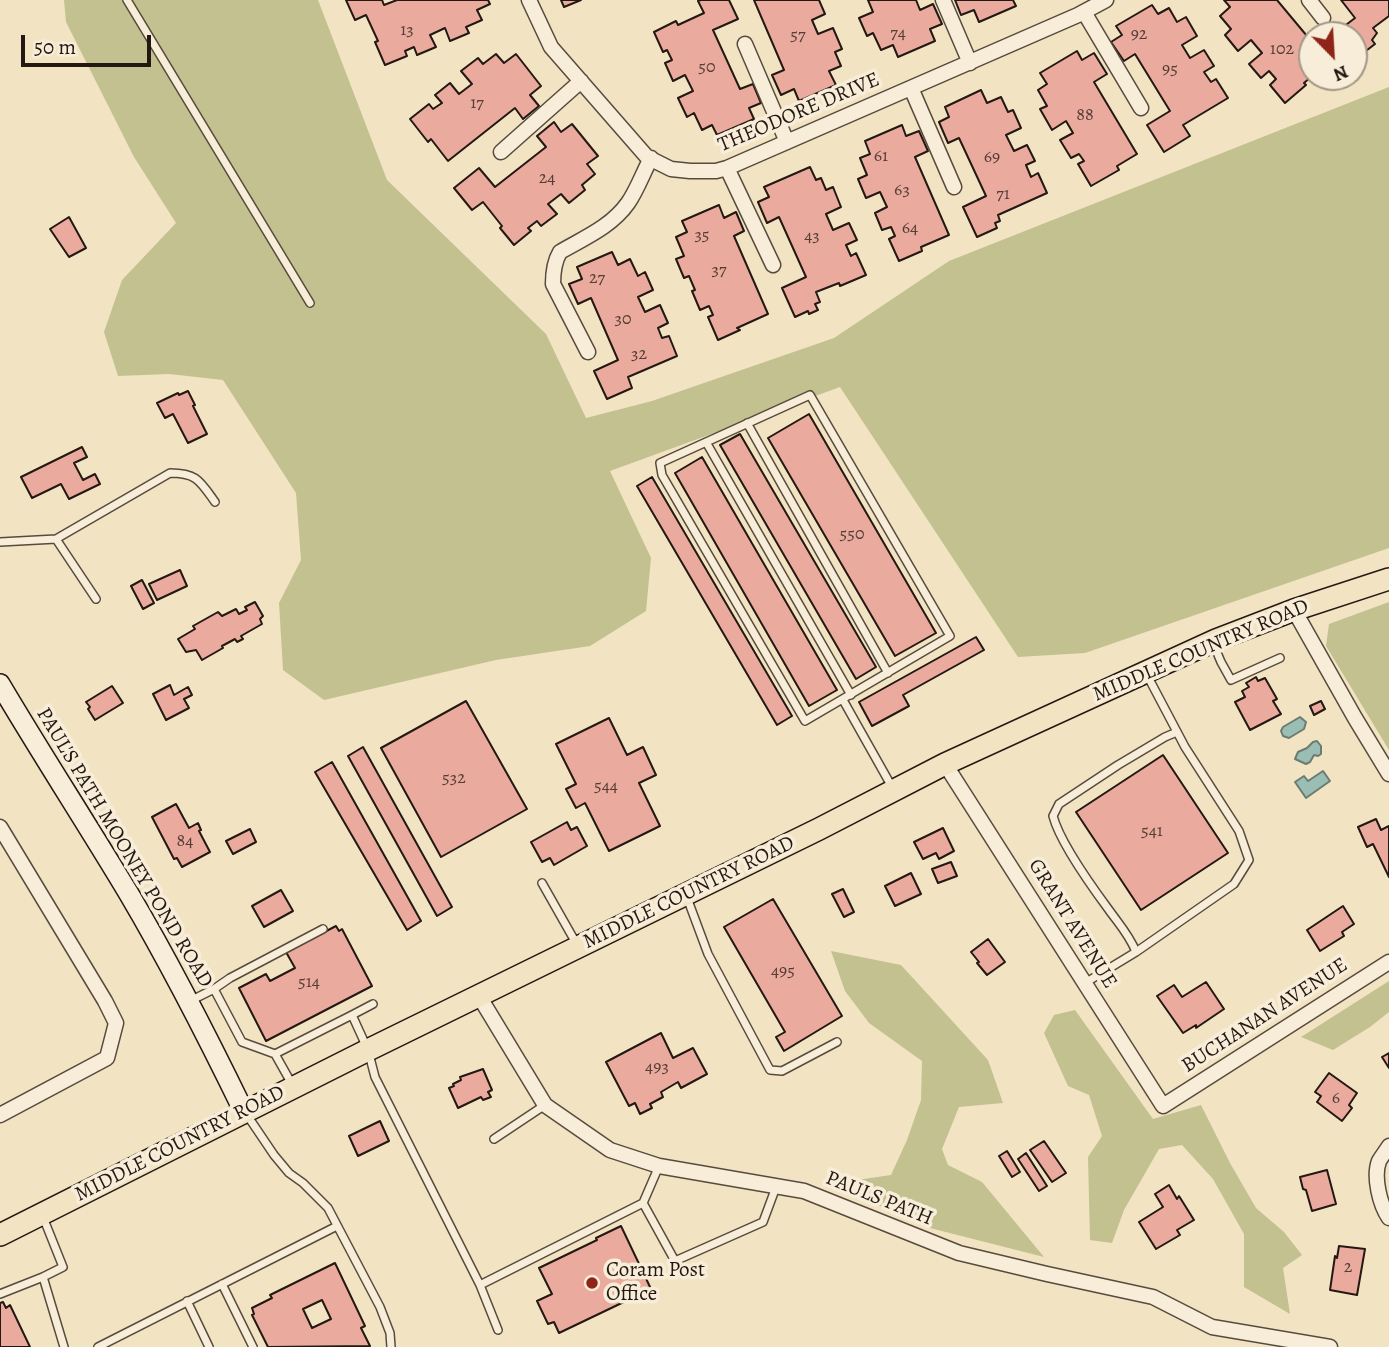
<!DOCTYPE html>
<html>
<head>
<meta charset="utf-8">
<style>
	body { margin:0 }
	#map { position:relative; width:1389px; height:1347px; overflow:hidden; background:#f2e3c3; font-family:Alegreya,serif }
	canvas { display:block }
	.north { position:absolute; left:1298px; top:21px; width:70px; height:70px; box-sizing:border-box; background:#f7edd8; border:2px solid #a29889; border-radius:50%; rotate:156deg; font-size:19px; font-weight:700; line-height:28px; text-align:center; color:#231812 }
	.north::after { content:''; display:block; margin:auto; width:24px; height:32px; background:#8f2418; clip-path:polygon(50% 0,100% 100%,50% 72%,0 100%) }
	.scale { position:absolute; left:21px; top:35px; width:130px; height:32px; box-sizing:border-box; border:4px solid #231812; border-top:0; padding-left:9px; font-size:21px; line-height:24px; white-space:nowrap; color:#231812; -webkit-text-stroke:5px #f7edd8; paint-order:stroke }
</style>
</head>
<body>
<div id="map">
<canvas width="1389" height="1347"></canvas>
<div class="north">N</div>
<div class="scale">50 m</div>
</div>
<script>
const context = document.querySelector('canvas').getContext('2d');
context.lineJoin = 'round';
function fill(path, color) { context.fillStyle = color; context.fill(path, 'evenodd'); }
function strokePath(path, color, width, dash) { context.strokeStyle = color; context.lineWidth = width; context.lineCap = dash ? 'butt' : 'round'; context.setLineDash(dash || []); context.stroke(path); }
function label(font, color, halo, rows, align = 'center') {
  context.font = font + ' Alegreya,serif'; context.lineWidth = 7; context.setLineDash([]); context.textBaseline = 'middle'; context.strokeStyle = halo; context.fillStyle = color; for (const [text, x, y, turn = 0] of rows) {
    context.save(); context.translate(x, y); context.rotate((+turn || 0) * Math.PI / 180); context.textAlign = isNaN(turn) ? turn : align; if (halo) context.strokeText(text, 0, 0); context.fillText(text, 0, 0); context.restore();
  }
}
fill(new Path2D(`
	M64,0H318L387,180L546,334L586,418L652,401L834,338L949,261L1389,87V548L1085,653L1018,657L840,387L610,471L651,558L646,611L590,646L496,660L324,700L283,670L279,603L301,560L296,493L223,380L169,374L118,376L104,332L122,280L176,223L134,157L66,22Z
	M1389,602V750L1326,646L1329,624Z
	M831,951L901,965L988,1060L1003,1103L959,1107L942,1149L948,1165L982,1182L1044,1257L930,1228L830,1184L891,1175L907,1140L921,1100L922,1061L869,1023L845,991Z
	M1389,981V1012L1370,1027L1333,1050L1301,1037Z
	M1075,1010L1153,1119L1201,1105L1230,1163L1256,1208L1284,1232L1302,1255L1283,1268L1290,1314L1244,1287V1234L1213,1179L1182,1145L1159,1149L1124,1210L1112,1243L1090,1240L1088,1157L1102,1136L1089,1095L1068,1086L1044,1033L1054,1015Z`), '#c2c18f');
const water = new Path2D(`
	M1300,717L1306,722L1304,729L1289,738L1283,736L1281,731L1283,727Z
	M1317,741L1321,746V754L1318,756L1314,755L1310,762L1306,764L1295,759L1298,752L1307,748L1313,742Z
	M1323,771L1330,781L1306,798L1295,782L1304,776L1308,781Z`);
fill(water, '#9bbeb4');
strokePath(water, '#6b7c73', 2);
const building = new Path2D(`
	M346,0H382L384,5L397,0H488L490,4L477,10L482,20L466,27L469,33L450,41L445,28L430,35L436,47L417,55L414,47L405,51L407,56L385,65L375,42L378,41L366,15L355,20Z
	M561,0H581L564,7Z
	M701,0H729L738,19L713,30L740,89L753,84L761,103L749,108L754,119L717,135L712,125L702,130L694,113L687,117L678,98L693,91L685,75L673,81L665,63L672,60L667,50L663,52L654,32L676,21L678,25L704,13L698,1Z
	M754,0H819L825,14L812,20L818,34L833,28L842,49L835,52L841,66L829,71L836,85L799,101L794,89L781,95L772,75L784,70Z
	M868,0H916L920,10L933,4L942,24L930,29L935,41L898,57L893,45L881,50L873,33L867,36L859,18L873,12Z
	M955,0H1013L1016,6L979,22L974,10L961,15Z
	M1224,0H1277L1312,42V76L1304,83L1306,85L1285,103L1270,85L1276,79L1269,71L1261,78L1249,64L1262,53L1251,40L1238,51L1225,35L1231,29L1220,16L1230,7Z
	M1341,0H1389V16L1373,28L1377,33L1372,40L1375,44L1354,60V35L1334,34L1355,18Z
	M1152,5L1158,14L1169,8L1177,22L1186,17L1197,36L1182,45L1190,58L1204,50L1214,66L1204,72L1211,82L1216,79L1228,98L1183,125L1190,136L1164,152L1147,125L1170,111L1135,54L1124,61L1111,42L1122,35L1116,26Z
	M1077,51L1082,60L1094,53L1107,74L1094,82L1137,154L1117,166L1119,170L1091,186L1078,164L1084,161L1079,154L1071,158L1060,140L1073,133L1066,121L1052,130L1040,109L1047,106L1038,90L1047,84L1040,73Z
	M496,54L504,63L516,54L541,86L530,95L539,106L523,119L515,108L448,161L431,139L428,142L410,119L429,104L433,109L442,103L435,95L450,83L459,94L472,84L461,71L478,58L483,64Z
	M981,90L987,103L1001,97L1008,112L1013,110L1021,128L1006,135L1014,151L1027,145L1035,161L1026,165L1031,177L1038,173L1047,193L998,215L1000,221L995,223L997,228L977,237L963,207L986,196L959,138L948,143L939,122L949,117L945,107Z
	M554,122L561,132L572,124L598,156L587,164L595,174L582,185L585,190L569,203L561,194L548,204L557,214L541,226L537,221L528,228L531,231L514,245L500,228L502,226L483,202L472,210L454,188L479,168L495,187L546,147L537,136Z
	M902,125L906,136L919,131L928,151L915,157L949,235L921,247L922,251L899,261L889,239L895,236L891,227L882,230L875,213L887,207L880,192L866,198L858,179L867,175L860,158L870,154L865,141Z
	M810,167L816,180L821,178L826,190L833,187L841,207L826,214L833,230L849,223L857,240L846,245L851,256L856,253L866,275L840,286L839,283L816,292L820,302L815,304L818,310L809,314L808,311L795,317L782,288L806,277L779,217L767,223L758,202L769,197L764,187Z
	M719,205L724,218L736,212L744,231L734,236L768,314L737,328L740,330L718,340L708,317L713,315L709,306L700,310L692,291L695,290L689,276L684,278L676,259L684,256L676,237L687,232L682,221Z
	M69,217L86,248L69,257L50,229Z
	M612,252L618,265L630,259L638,276L645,272L653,290L638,297L645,312L660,305L668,323L658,328L662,338L669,336L677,356L628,377L632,388L607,399L594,371L618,360L591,298L578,304L569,284L582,279L577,267Z
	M188,391L195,405L193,406L207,434L188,443L173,414L165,418L157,403L178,393L179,395Z
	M809,414L936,633L895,656L768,438Z
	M740,434L876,667L856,679L720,445Z
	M82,447L87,457L74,463L83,480L95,474L100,484L69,499L61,484L32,498L21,477Z
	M702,457L837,690L809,706L675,473Z
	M652,477L792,716L777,725L637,486Z
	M180,570L187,586L157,600L149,584Z
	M142,580L154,603L143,609L131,586Z
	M255,602L263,616L260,619L262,624L241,636L243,639L237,642L235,639L222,646L223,648L202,660L196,650L186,652L178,639L195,629L193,626L218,612L222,616L236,609L239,614L247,610L245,607Z
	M976,637L984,650L903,695L909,706L872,726L859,702Z
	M1256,677L1258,681L1265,678L1277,699L1273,701L1281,714L1250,730L1235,702L1245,697L1242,691L1249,687L1246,683Z
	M170,685L174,695L188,687L192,695L184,699L189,708L166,720L153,694Z
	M112,686L123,703L95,720L88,709L90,707L86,702Z
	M466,701L527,809L441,857L381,748Z
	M1321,701L1325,709L1314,715L1310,706Z
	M609,718L627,755L643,747L656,775L639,783L660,826L609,851L585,803L576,808L566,789L576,784L556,744Z
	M363,747L452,907L437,916L348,756Z
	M1163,755L1228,853L1141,910L1076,812Z
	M332,762L421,921L407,930L315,772Z
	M176,804L189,828L198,823L201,830L199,831L210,852L182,867L177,858L174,859L152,817Z
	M1376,819L1381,830L1389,826V877L1373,844L1367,847L1358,827Z
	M567,822L571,830L577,827L587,846L554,865L550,858L542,862L531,842Z
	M943,828L954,851L939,859L936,853L923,859L914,842Z
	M250,829L256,842L233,854L226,841Z
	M951,862L957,876L938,883L932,869Z
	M911,873L921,894L895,906L885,886Z
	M843,889L854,912L844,917L832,894Z
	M281,890L293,911L264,927L252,906Z
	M773,899L842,1016L784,1051L776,1037L785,1032L724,927Z
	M1343,906L1354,924L1342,932L1344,936L1320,951L1307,930Z
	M336,926L339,931L342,929L372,986L266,1041L239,988L266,974L270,981L295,968L286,952Z
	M988,939L1005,962L987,975L977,963L979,962L971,952Z
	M1206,982L1224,1009L1196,1028V1025L1183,1033L1157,996L1174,985L1182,997Z
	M661,1033L673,1058L693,1048L707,1074L681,1088L678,1082L661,1092L663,1097L650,1104L652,1108L640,1114L635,1103L629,1106L606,1062Z
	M1389,1053V1068L1382,1057Z
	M483,1069L492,1090L488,1092L491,1097L483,1100L481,1097L458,1108L449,1088L454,1086L453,1084L461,1080L460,1077Z
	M1329,1073L1357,1093L1349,1105L1352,1108L1342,1121L1317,1102L1321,1096L1315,1092Z
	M380,1121L389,1141L358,1156L349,1136Z
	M1044,1141L1066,1173L1052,1182L1030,1150Z
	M1007,1151L1020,1172L1012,1177L999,1156Z
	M1026,1153L1047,1186L1039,1191L1018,1159Z
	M1327,1170L1336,1204L1312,1211L1306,1190L1303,1189L1300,1177Z
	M1169,1185L1177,1199L1179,1196L1194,1220L1177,1230L1180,1235L1156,1249L1139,1222L1163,1207L1155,1194Z
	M621,1226L651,1289L559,1333L554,1322L548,1324L537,1301L552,1294L539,1268L597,1240L596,1238Z
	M1339,1246L1365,1249L1357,1295L1330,1290L1335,1256L1337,1258Z
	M335,1263L365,1326L361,1328L370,1346L268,1347L252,1315L254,1314L252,1308L272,1298L270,1295ZM322,1300L331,1319L312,1328L303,1309Z
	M3,1302L6,1308L10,1305L30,1347H0V1303Z`);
fill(building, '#eaab9e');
strokePath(building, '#231812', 2);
const lane = new Path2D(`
	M127,0L310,303
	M810,395L950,636L805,721L662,475L660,463Z
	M747,423L888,673
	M706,442L851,695
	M56,539L96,599
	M0,542L56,539L170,473C197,473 200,481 215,502
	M1213,643L1221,662L1231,680L1280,658
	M843,700L892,787
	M542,883L576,943
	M686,895L708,954L770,1070L782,1071L837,1042
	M1136,952C1130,936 1119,924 1109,910C1092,887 1060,843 1053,816L1059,804L1118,765L1165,737L1177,732
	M1085,983L1136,952L1234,884L1249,860L1239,831L1185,747L1147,675
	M214,989L230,978L323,929
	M190,1001L214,989L242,1042L275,1054L352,1015L368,1050L375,1077L480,1285L498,1330
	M352,1015L373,1004
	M275,1054L293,1086
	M247,1115L274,1155L289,1173L303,1183L328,1208L380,1307L390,1333L391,1347
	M494,1139L545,1105
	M643,1203L675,1261L763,1222L776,1187
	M43,1217L63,1267L43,1277L64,1347
	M222,1284L253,1347
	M480,1285L643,1203L659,1166
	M0,1294L43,1277
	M187,1301L209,1347
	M98,1347L337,1226`);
const street = new Path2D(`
	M529,0L551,47L647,157L671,169L690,171H716L727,168L1078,15L1106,0
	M943,0L970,63
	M1309,0L1323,18
	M1084,12L1141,108
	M745,44L787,142
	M911,88L954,187
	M501,152L581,81
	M727,168L773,265
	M588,352L553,284C553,272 554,262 560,252C584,238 611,227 628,203C637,190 643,173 651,158
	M1294,610L1355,718L1389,774
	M945,764L1163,1106L1389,962
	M0,827L105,1001L116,1023L107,1058L0,1115
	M479,996L545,1105L610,1150L659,1166L804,1191L959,1253L1047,1274L1153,1297L1212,1327L1330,1347
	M1389,1146C1386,1151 1382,1156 1379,1161C1373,1177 1380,1205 1389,1218`);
const secondary = new Path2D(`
	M0,684C42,755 87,824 129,894C171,965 208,1038 244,1112`);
const primary = new Path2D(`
	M0,1235L368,1050L819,829L945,764L1216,640L1294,610L1389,579`);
strokePath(lane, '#574b3e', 10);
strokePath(street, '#574b3e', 17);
strokePath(secondary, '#231812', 22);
strokePath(primary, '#231812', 24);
strokePath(lane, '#f7edd8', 7);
strokePath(street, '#f7edd8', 14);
strokePath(secondary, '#f7edd8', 19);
strokePath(primary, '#f2e3c3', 21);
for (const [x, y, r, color] of [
	[592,1283,7,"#8f2418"]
]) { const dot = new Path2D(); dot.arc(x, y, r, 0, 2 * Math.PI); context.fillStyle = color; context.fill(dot); strokePath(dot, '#f7edd8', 2.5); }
label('18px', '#553d35', null, [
	["13",407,31],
	["74",898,34],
	["92",1139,35],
	["57",798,36],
	["102",1282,50],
	["50",707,68],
	["95",1170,70],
	["17",477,104],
	["88",1085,116],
	["61",881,157],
	["69",992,158],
	["24",547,179],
	["63",902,191],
	["71",1003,195],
	["64",910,229],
	["35",702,236],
	["43",812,237],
	["37",719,271],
	["27",597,279],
	["30",623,320],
	["32",639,355],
	["550",852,535],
	["532",454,779],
	["544",606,787],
	["541",1152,832],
	["84",185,842],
	["495",783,972],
	["514",309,983],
	["493",657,1068],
	["6",1336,1099],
	["2",1348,1268]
]);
label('21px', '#231812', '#f7edd8', [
	["THEODORE DRIVE",799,113,-23],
	["MIDDLE COUNTRY ROAD",1201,651,-23],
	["PAUL'S PATH MOONEY POND ROAD",124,848,59],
	["MIDDLE COUNTRY ROAD",689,893,-26],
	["GRANT AVENUE",1072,924,58],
	["BUCHANAN AVENUE",1265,1016,-33],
	["MIDDLE COUNTRY ROAD",180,1144,-27],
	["PAULS PATH",879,1199,22]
]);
label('21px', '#231812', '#f7edd8', [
	["Coram Post",606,1271],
	["Office",606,1295]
], 'left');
</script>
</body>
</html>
